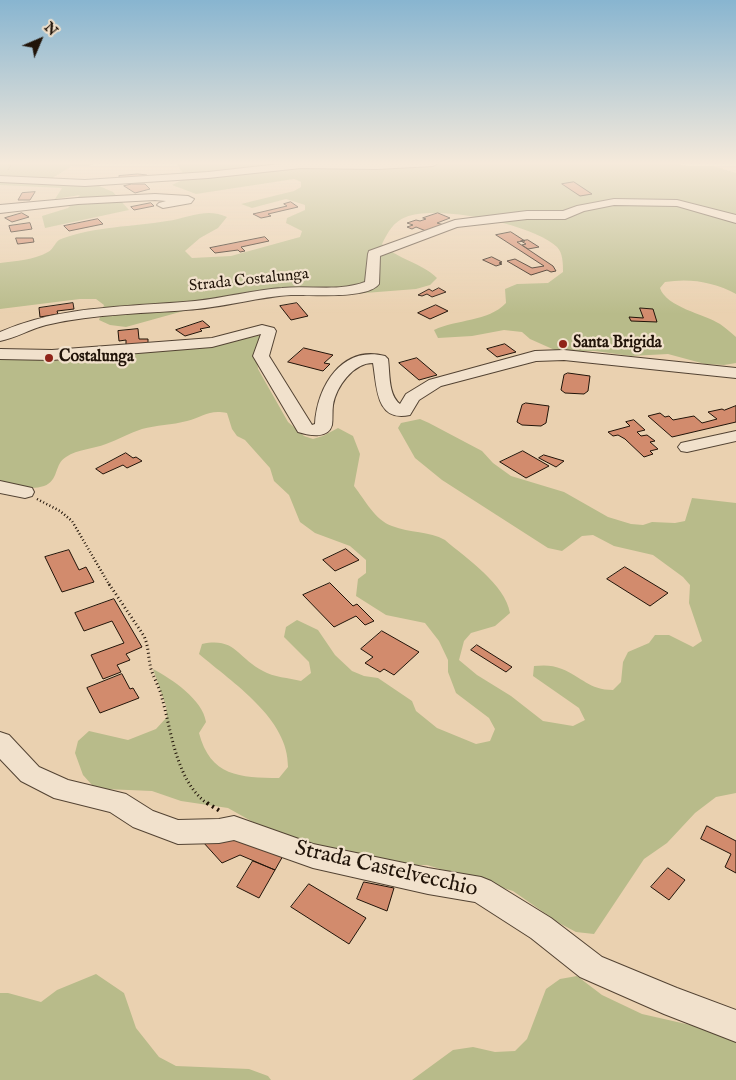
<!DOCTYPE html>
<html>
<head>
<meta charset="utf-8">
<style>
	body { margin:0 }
	#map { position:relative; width:736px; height:1080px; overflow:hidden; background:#ead1b0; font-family:"IM FELL English",serif }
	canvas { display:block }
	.north { position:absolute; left:15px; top:15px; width:50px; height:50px; -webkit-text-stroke:4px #f1e1cc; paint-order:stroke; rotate:45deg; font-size:14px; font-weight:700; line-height:20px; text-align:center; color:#211409 }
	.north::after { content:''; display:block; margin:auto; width:18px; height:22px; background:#211409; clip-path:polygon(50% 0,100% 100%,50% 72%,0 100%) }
</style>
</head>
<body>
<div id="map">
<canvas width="736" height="1080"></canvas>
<div class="north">N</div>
</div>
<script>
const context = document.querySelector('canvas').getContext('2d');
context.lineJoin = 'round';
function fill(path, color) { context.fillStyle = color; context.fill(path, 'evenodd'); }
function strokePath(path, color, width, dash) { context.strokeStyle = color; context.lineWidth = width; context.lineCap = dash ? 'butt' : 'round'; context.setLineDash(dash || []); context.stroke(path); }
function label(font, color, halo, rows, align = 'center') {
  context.font = font + ' "IM FELL English",serif'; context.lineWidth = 4.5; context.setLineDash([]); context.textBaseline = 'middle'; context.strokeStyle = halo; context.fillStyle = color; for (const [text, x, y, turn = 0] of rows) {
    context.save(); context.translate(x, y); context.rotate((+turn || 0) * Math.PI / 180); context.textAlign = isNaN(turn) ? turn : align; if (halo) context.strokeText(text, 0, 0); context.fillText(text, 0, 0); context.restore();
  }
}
fill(new Path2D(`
	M0,163H96L89,166H72L51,179L97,185L113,192L129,210L45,228L42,216L68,208L80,195L55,199L62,188L0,185Z
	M176,163H672L688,166H714L736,173V294C714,282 690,278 665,282L660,288C666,307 704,314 720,324C726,328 731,333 736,337V363L724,365L705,364L668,354L631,356L595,351H557L530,339L522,332L504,330L472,336L438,338L434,330C457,319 488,322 506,303L505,289L517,284L548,283L563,272C563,264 563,253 557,247C534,224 436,204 406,217C393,222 388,232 382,244C397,259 422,263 437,278L430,285L416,289L352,294L287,293L205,305L126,327L110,325L99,320L104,305L96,299H80L0,309V263C16,261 34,260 48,252C54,249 55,241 61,239C96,226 132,227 167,221C188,218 207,207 227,217L218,228L200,238L185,251L192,258L231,256L300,237L302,231L286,223L287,218L305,210V205L286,199L252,208L241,204L294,191L301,187V182L294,179L196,194L172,185L186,178Z
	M257,336H263L256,352L258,369L288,422L304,436L313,439L323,436L338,428L353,436L360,454L354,486C365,500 375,520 392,526C410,533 429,531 445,540C467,559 505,584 510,613L495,626L471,633L464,641L459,660L477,675L511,696L543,721L573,726L585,720L579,708L533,676L534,666C544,665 553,665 562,669C582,677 589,690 613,690L621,682L623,662L628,652L649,643L655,635H669L693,647L702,641L689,603L690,585L683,577L653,555L614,546L593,535L582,536L562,551L548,548L442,480L415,458L398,428L401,423L420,419L429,423L482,451L493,463L511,476L564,492L608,517L631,524L643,525L652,522L675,523L685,521L692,498L736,503V793L716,797L695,813L667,843L644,859L594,934L576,932L559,923L513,891L427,865H382L269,831L228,808L181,801L152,791L105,789L92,785L83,775L75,753L78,741L89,731L128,740L156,729L167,717L166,706L153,669C172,679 203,700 206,722L199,733C210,776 240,778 279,778L288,767C289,719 233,683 199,654L202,644C236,637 237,658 263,671C273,677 289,678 301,681L311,673L309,662L284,637L286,627L297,620L318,630L335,655L352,671L364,676L378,678L412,701L416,711L437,728L476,744L490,741L495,729L489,718L456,693L448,672V660L439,641L425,623L386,615L356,596L358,579L366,573V560L350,546L315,533L300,522L289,495L274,481L270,468L245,440L237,436L232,429L227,413C209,409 203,417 187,421C172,425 156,425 142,429C129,433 118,440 106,444C93,449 78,449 66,457C54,464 59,481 44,486C29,491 14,485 0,480V358L69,361L214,345Z
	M96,974L124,993L136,1028L159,1057L176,1066L249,1069L268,1076L271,1080H0V993H8L41,1002L57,990Z
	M577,976L602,995L642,1014L730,1034L736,1038V1080H412L453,1050L473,1047L495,1052L515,1051L527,1039L546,989L560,979Z`), '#b8bb8a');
const building = new Path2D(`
	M138,174L147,175L148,177L120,180L119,176Z
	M574,182L592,194L580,196L562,184Z
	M132,184H145L150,189L135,193L124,186Z
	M35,192L30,200H18L22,193Z
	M291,202L298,207L268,214L271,216L261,218L253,214L287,206L284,204Z
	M151,203L154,206L134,210L131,207Z
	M22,213L29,217L12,222L5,218Z
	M438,213L450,218L437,223L444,225L426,231L416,227L412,229L407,227L413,225L407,223L416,220L420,221L426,219L423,218Z
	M98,219L103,224L69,231L64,226Z
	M30,223L32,229L11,232L9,226Z
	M511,232L525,241L517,242L553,266L556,271L551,272L547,270L531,275L507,261L515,259L532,268L544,266L496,235Z
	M265,237L269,241L241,247L245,251L240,252L238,250L215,253L210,248Z
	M16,238H33L34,242L18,244Z
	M528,240L539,247L528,249L522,245L526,244L521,241Z
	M492,257L502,262L499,263L502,264L496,266L483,260Z
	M439,288L446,292L432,297L427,294L422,296L418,295L429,289L432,291Z
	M73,303L74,309L57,311L58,314L40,317L39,308Z
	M297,303L308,316L291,320L280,306Z
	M436,305L448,311L430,319L418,313Z
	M640,308L653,309L657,322L631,321L629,317L643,318Z
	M203,321L210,327L200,329L202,331L185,336L176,330Z
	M138,329L139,339H148V343L126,345V340L119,341L118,331Z
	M505,344L516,352L497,357L487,349Z
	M304,348L333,355L324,363L330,364L323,371L288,362Z
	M417,358L437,375L419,380L399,363Z
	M568,373L590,376L588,391L584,394L565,393L561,390L564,375Z
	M526,403L549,406L546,423L541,426L522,425L517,422L522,405Z
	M736,406V422L672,437L648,416L660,413L665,417L669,416L673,420L694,416L702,423L717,419L708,412L722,409L724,410Z
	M634,420L645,430L637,432L641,436L647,435L655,441L650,442L658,449L650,451L653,454L644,457L625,439L618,435L613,436L608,432L630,426L626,422Z
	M523,451L549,466L526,478L500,462Z
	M126,453L133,458L136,457L142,461L127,468L123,465L103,474L96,469Z
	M544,455L564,461L556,467L539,458Z
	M346,549L359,560L335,571L323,560Z
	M69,550L79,570L86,567L94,582L62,592L45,557Z
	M625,567L668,593L650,606L607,579Z
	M330,583L353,606L357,604L374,621L365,625L356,616L334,627L303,595Z
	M114,599L142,647L126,654L130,660L117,665L121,672L103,679L91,655L124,643L112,621L84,631L75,613Z
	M382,631L419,652L394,675L384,669L380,672L365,663L373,657L361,649Z
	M477,645L512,667L506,672L471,650Z
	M122,674L130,689L133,688L139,698L100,713L87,688Z
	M707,826L736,841V873L725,867L731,854L701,839Z
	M234,832L284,854L275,870L240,855L222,863L203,842Z
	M253,861L275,870L259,898L237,887Z
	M668,868L685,880L669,900L651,887Z
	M364,882L394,888L387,911L357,899Z
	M309,884L366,918L349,944L291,907Z`);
fill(building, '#d28b6d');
strokePath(building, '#211409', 1);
const minor = new Path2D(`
	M289,163H438L433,166L377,169L301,168L208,178L85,186L0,182V176L85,180L208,172Z
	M155,194L188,196L194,199L191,203L163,208L157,205L159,203L166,201L155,200L78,204L0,213V205L78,198Z
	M614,199L677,200L736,215V223L677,206L614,205L584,211L565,219H527L457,227L380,256L379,284C367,300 310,294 291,295C259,297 228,306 197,309C147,314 96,313 46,325C30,329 16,338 0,341V332C61,305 130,307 195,301C224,298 253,290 282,288C309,285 339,292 365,282L368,254L369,251L455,220L527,211H563L577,206Z
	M262,325L274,328L276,331L269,356L312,425L315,424C317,386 342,345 385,356L388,359C390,373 388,395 400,404L406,394L429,380L535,351L564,350L736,368V378L564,360L536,361L441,386L419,400L410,415C375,423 377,385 373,363C353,363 336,387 333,405C332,412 333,418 332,425C328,440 308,435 298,432L253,356L261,334L212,347L52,360L0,359V349L52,350L212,338Z
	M736,431V441L687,452L681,451L678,447L681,443Z
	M0,481L32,488L34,492L32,496L25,498L0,493Z
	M0,732L9,735L39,767L68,780L126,794L153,811L178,820L219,819L234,816L313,844L428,868L481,877L491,881L551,918L602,957L677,988L736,1010V1042L664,1014L580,977L531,938L475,902L428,894L313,868L234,840L219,843L178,844L133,827L110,812L54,798L21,781L0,759Z`);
strokePath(minor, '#534333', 2);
strokePath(new Path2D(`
	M4,163L11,165L8,170`), '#211409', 1, [0.5, 1]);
strokePath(new Path2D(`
	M37,499L60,511L72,521L110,586`), '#211409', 2.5, [1, 2.5]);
strokePath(new Path2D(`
	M109,584L144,636C149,647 148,658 151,669C154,679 160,688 162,698C172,733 176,782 209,805`), '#211409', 3, [1, 3]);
strokePath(new Path2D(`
	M207,803L220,811`), '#211409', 4, [2, 4]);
fill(minor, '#f1e1cc');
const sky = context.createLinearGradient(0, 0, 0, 314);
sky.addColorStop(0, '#88b5d0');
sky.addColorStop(0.52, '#f6eadb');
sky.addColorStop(1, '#f6eadb00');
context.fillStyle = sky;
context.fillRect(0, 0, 736, 314);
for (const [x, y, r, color] of [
	[563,344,5,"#8f2418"],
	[49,358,5,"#8f2418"]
]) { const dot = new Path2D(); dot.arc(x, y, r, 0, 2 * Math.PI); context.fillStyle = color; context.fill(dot); strokePath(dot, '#f1e1cc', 2); }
label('16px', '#211409', '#f1e1cc', [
	["Strada Costalunga",249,281,-6]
]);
label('bold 16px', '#211409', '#f1e1cc', [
	["Santa Brigida",573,344],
	["Costalunga",59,358]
], 'left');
label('22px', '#211409', '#f1e1cc', [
	["Strada Castelvecchio",386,870,13]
]);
</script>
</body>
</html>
